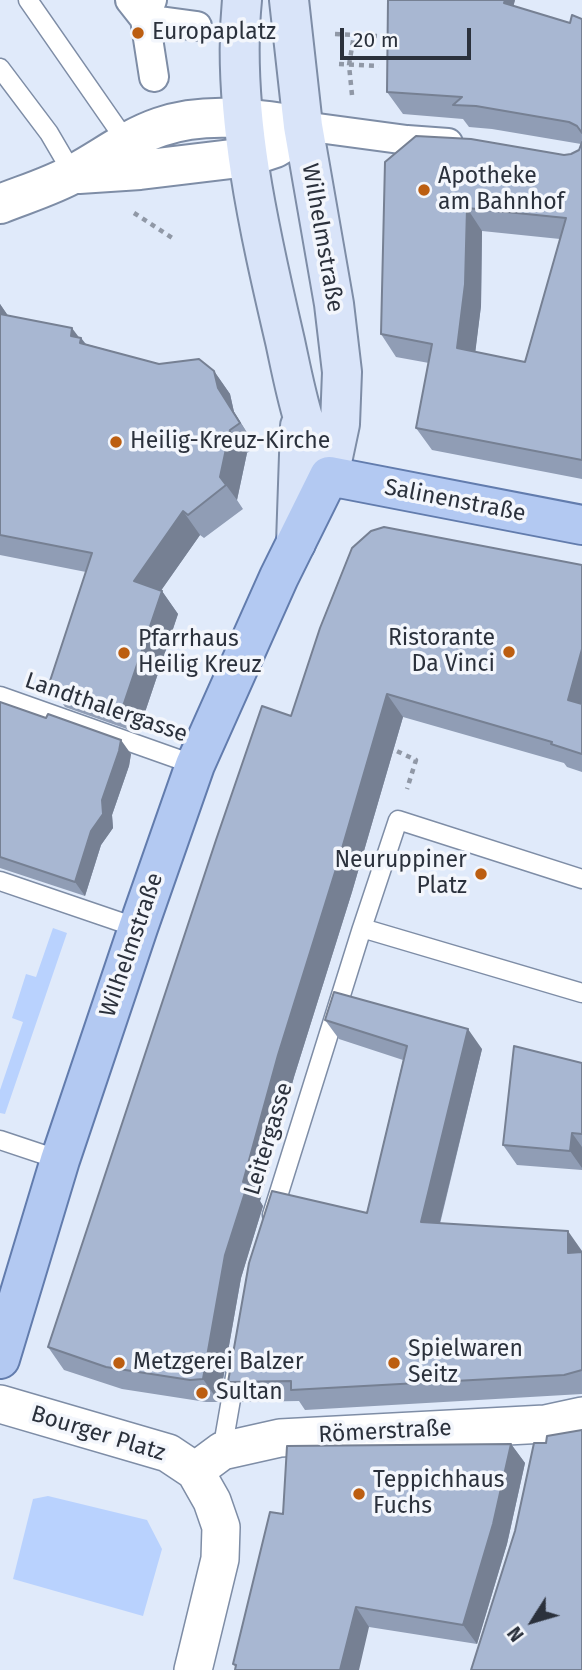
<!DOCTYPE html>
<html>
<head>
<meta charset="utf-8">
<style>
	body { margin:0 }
	#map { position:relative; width:582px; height:1670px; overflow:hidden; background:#e0eafa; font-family:"Fira Sans",sans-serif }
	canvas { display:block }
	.north { position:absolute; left:498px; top:1586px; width:70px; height:70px; -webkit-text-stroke:5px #f3f6fc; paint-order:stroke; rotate:233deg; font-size:19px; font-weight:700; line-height:28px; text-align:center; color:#2b313c }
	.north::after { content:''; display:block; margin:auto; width:24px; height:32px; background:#2b313c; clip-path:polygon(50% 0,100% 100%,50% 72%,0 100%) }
	.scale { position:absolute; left:340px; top:28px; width:131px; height:32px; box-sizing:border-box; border:4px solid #2b313c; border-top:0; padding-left:9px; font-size:21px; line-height:24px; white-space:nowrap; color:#2b313c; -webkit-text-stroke:5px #f3f6fc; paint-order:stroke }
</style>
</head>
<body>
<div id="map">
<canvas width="582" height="1670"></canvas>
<div class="north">N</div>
<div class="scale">20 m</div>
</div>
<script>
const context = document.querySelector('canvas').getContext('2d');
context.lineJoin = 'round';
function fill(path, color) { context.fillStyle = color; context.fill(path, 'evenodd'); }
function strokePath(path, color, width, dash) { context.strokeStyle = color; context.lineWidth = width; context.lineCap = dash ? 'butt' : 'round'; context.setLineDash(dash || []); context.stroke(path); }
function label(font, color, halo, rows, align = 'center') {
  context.font = font + ' "Fira Sans",sans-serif'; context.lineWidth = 7; context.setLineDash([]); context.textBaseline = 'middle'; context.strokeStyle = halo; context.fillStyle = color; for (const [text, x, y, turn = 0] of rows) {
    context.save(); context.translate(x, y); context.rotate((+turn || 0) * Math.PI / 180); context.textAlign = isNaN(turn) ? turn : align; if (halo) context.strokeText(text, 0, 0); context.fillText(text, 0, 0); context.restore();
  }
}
fill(new Path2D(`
	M53,928L67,933L5,1114L0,1113V1090L23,1022L12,1018L26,974L36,977Z
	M48,1496L147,1520L162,1549L143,1616L13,1579L33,1499Z`), '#b9d2fe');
const service = new Path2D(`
	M28,0L126,141
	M0,68L49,133L73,174
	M0,696L195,765
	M582,879L398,820L362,928L582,993
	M0,881L138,928
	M0,1140L60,1160
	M272,1215L362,928
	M222,1451L237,1365`);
const pedestrian = new Path2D(`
	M130,0L145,19L197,26
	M152,0L145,19L154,77
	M303,126L407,140L448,143`);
const minor = new Path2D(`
	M0,1404L168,1453L195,1471L212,1501L221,1527L220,1559L193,1670
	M195,1471L222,1451L280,1438L545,1424L582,1416`);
const tertiary = new Path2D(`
	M79,174L140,170L248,157L275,148L290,139L303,126
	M0,204C25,194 52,186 75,173C103,158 128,138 160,127C206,111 257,119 303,126`);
const secondary = new Path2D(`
	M242,0C231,110 260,234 285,341C295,387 303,436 329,476
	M289,0L303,126L334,304L342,372L340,424L329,476
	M296,543L300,426`);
const primary = new Path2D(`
	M0,1359L60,1160L138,928L195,765L279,577L329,476L582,525`);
strokePath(service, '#7e8da6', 21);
strokePath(pedestrian, '#7e8da6', 32);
strokePath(minor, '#7e8da6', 40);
strokePath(tertiary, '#7e8da6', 42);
strokePath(secondary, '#7e8da6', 42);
strokePath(primary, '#627cad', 42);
strokePath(new Path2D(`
	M335,34L377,36
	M339,64L379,66
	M352,95L349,65L354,35
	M134,213L174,239
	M388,747L416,760L407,789`), '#9098a6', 4.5, [5, 5]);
strokePath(service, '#fff', 18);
strokePath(pedestrian, '#fff', 28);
strokePath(minor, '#fff', 37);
strokePath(tertiary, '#fff', 38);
strokePath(secondary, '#d9e4f9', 38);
strokePath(primary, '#b3c9f2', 38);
fill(new Path2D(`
	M515,0L513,6L570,23L582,19V479L432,450L416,428L429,363L396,357L381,334L385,162L564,155L571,154L579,150L581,144L492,129L469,127L463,119L403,114L387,92ZM482,231L560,239L525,362L475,352L481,306Z
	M0,304L8,316L81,338L86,344L159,364L214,371L230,394L234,412L256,447L247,453L237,500L243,509L204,538L200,535L161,590L178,614L138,733L65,707L49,684L86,572L0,555Z
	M582,565V772L567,767L564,763L403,717L352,892L294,1077L260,1201L263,1206L241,1278L219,1402H206L122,1389L64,1370L48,1347L291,716Z
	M0,702L131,754L129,766L112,815L113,828L101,845L85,896L0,868Z
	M325,1020L482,1049L440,1224L582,1251V1394L305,1410L299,1401L242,1402L228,1382L367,1213L403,1060L339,1039Z
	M582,1063V1170L517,1165L503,1145Z
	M511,1444L525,1463L507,1544L477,1644L369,1627L236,1667L233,1664L283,1514Z`), '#909db5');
fill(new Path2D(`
	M498,0H515L513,8Z
	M467,208L482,231L481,306L473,371L457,348Z
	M0,304L9,317L0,327Z
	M72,328L81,340V338L98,361L71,336Z
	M214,371L230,394L234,412L256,447L218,388Z
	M230,430L247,453L237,500L220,477Z
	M183,511L200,535L151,605L134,581Z
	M162,591L178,614L138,733L122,709Z
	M582,649V719L568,700Z
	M387,694L403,717L352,892L294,1077L260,1201L263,1206L241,1278L219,1402L203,1379L225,1255L243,1182L278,1055Z
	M121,740L131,754L129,766L112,815L113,828L101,845L85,896L75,882Z
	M468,1029L482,1049L435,1242L421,1222Z
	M572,1133L582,1147V1168L570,1151Z
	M568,1231L582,1251V1272L568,1253Z
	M511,1444L525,1463L507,1544L477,1644L463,1625Z
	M356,1607L369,1627L359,1670H340Z`), '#768093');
const building = new Path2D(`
	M388,0H505L504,3L570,23L572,15L582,19V133L577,126L569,122L476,106L453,105L462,97L387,92Z
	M416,136L471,139L564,155L571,154L579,150L582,142V460L416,428L432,344L381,334L385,162ZM467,208L566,218L525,362L457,348L465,284Z
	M0,314L72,328L71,336L81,338L80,343L159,364L199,359L214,371L218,388L240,423L230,430L220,477L226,485L188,515L183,511L134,581L162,591L122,709L49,684L92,553L0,535Z
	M384,527L582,565V649L568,700L582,704V754L551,744L552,742L387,694L336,869L278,1055L243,1182L248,1183L225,1255L203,1379L190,1380L106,1367L48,1347L216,840L262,706L291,716L320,628L352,548L371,531Z
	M0,702L46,718L48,714L121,740L119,751L102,800L103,814L91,831L75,882L0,857Z
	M334,992L468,1029L421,1222L568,1231V1253L582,1252V1370L564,1375L291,1390V1381L228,1382L249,1263L272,1191L367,1213L407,1046L325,1020Z
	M514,1046L582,1063V1134L572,1133L570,1151L503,1145Z
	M582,1430V1670H471L515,1531L534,1443H546L547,1436Z
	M511,1444L493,1524L463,1625L356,1607L340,1670H235L236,1665L233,1664L270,1512L283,1514L287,1446Z`);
fill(building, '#a8b7d2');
strokePath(building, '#768093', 2);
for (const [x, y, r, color] of [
	[138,33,7,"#bc5e11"],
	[424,190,7,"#bc5e11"],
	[116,442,7,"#bc5e11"],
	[509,652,7,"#bc5e11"],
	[124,653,7,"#bc5e11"],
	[481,874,7,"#bc5e11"],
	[119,1363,7,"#bc5e11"],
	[394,1363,7,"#bc5e11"],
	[202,1393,7,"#bc5e11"],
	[359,1494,7,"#bc5e11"]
]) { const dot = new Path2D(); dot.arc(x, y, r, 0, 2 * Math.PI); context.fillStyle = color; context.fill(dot); strokePath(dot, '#f3f6fc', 2.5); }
label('23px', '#2b313c', '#f3f6fc', [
	["Europaplatz",152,33],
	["Apotheke",438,177],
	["am Bahnhof",438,203],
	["Heilig-Kreuz-Kirche",130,442],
	["Ristorante",495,639,"right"],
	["Da Vinci",495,665,"right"],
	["Pfarrhaus",138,640],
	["Heilig Kreuz",138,666],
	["Neuruppiner",467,861,"right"],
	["Platz",467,887,"right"],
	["Spielwaren",408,1350],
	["Seitz",408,1376],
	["Metzgerei Balzer",133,1363],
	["Sultan",216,1393],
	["Teppichhaus",373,1481],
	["Fuchs",373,1507]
], 'left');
label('23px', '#2b313c', '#f3f6fc', [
	["Wilhelmstraße",322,238,80],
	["Salinenstraße",455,501,11],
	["Landthalergasse",106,708,19],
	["Wilhelmstraße",132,945,-71],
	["Leitergasse",269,1139,-73],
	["Römerstraße",385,1432,-3],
	["Bourger Platz",98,1434,17]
]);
</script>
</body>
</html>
